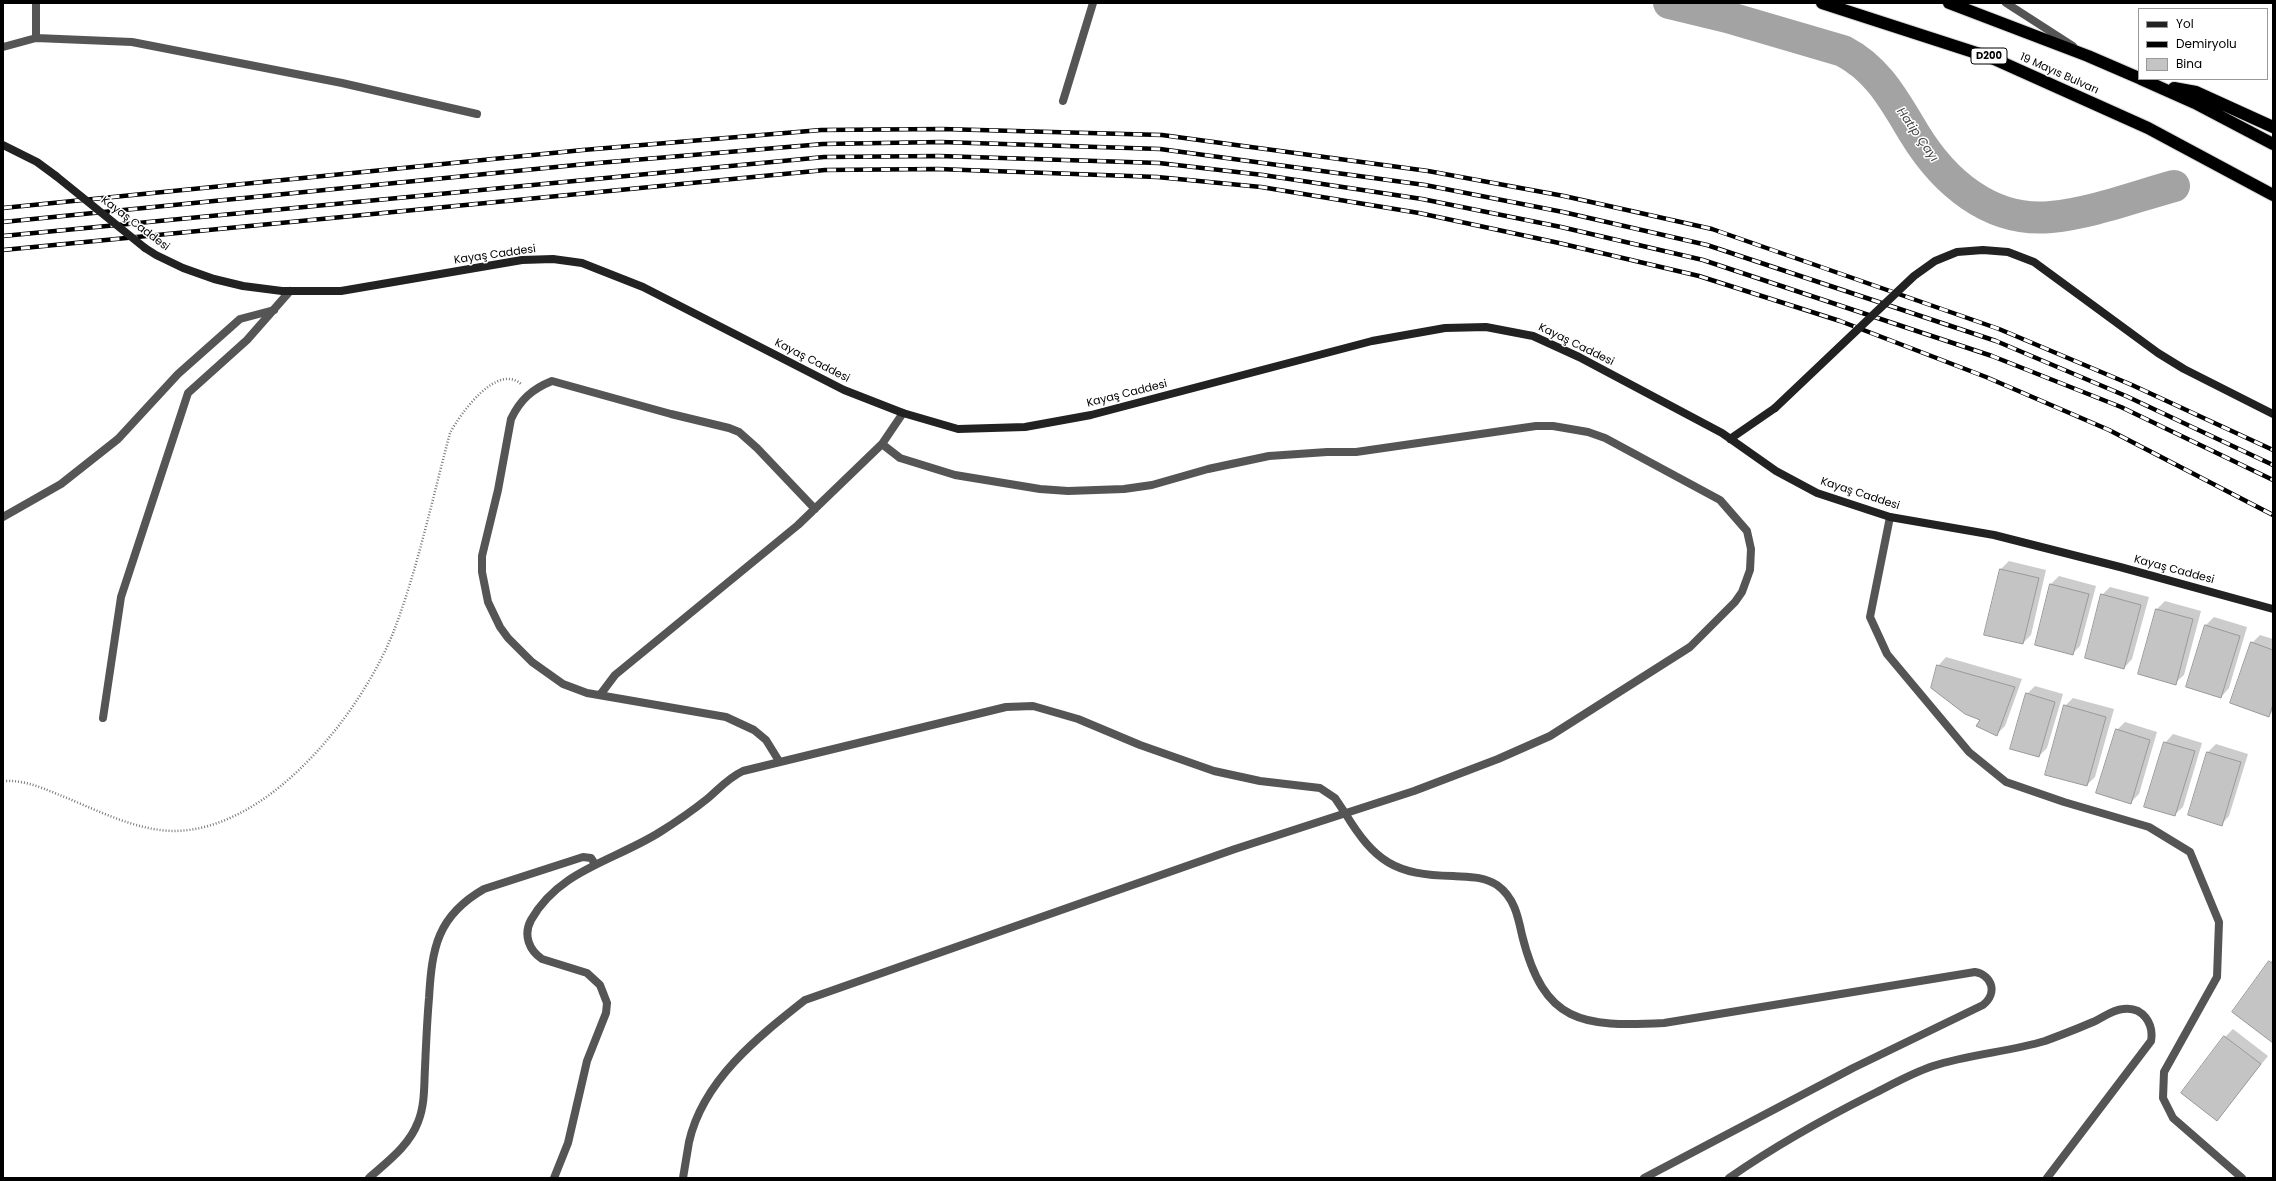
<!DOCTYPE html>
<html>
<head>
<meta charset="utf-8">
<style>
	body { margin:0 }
	#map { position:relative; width:2276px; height:1181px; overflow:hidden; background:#fff; font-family:Poppins,sans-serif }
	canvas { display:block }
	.frame { position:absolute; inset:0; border:4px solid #000; pointer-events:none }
	.legend { position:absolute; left:2138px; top:8px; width:130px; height:72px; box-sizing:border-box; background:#fff; border:1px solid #999; margin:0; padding:5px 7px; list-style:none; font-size:12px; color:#000 }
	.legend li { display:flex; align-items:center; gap:8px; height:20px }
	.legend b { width:20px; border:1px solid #999 }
</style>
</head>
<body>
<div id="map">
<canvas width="2276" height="1181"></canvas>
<div class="frame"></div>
<ul class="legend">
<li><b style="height:5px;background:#222"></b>Yol</li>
<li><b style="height:5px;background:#000"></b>Demiryolu</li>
<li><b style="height:11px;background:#c4c4c4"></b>Bina</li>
</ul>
</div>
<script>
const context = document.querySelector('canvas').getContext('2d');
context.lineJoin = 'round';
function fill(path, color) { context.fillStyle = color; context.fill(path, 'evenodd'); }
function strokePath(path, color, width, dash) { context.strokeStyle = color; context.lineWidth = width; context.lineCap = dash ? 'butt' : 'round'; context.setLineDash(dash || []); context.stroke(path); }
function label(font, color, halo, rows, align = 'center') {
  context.font = font + ' Poppins,sans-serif'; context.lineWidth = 3; context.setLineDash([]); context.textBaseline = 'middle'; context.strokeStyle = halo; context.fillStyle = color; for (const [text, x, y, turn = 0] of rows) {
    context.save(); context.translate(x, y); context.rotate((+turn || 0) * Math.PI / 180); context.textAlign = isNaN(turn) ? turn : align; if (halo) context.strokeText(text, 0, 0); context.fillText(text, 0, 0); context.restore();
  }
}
fill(new Path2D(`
	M2009,561L2046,570L2031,635L2023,643L2001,569Z
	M2059,576L2096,586L2080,646L2072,654L2051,584Z
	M2110,587L2149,597L2132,659L2124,668L2102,595Z
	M2165,601L2201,611L2184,675L2175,683L2140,674L2157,609Z
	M2214,617L2247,627L2229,688L2221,697L2206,625Z
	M2260,635L2273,639V711L2269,715L2252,643Z
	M1946,657L2022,679L2005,726L1997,734L1982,719L1938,666Z
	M2035,686L2063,694L2047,748L2039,756L2027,694Z
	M2073,698L2114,709L2095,777L2087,785L2065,706Z
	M2125,722L2157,732L2139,794L2131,802L2117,730Z
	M2173,734L2202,743L2183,807L2174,815L2165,743Z
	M2216,744L2248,754L2229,816L2221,825L2208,752Z
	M2273,959V1042L2233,1012Z
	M2233,1029L2268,1056L2217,1119L2225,1037Z`), '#0003');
strokePath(new Path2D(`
	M1669,3L1727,17L1843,51C1878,69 1894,100 1914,133C1943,181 1990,223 2051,217C2092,213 2134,197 2174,186`), '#a3a3a3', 32);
const building = new Path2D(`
	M2000,569L2039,578L2023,644L1984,635Z
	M2050,584L2089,594L2073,655L2035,645Z
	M2101,594L2141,605L2124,669L2085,658Z
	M2156,609L2193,619L2176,685L2138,674Z
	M2205,625L2240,636L2221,698L2186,687Z
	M2251,642L2273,650V704L2269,717L2230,703Z
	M1937,665L2015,687L1997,736L1976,726L1980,720L1965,714L1931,688Z
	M2026,693L2055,702L2039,757L2010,749Z
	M2064,705L2106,717L2087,786L2045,775Z
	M2116,729L2150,740L2131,804L2096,793Z
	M2164,742L2195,751L2175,816L2144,807Z
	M2207,752L2241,762L2222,826L2188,815Z
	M2269,961L2273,964V1043L2232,1012Z
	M2224,1036L2261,1064L2217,1121L2181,1093Z`);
fill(building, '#c4c4c4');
strokePath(building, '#999', 1);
const highway = new Path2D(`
	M1822,3L1992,58L2148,128L2273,195
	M1949,3L2088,56L2139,78
	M2141,79L2195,103L2273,144
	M2174,88L2196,92L2273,127`);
strokePath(highway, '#dbdbdb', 14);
strokePath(new Path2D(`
	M3,781C23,780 38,786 57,794C93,808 133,830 173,831C270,831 363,711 395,628C418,567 433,496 450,433C460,414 498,361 522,385`), '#777', 2.5, [1, 2]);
strokePath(new Path2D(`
	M1063,101L1093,3
	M3,517L61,484L118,439L178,374L240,319L274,310
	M600,695L615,675L798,525L882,444L903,413
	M779,761L766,740L754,730L726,717L587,693L563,684L532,662L508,638L500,627L488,602L482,572V556L498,490L511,419C520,400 532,389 552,381L671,414L729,428L739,432L757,448L815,509
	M554,1178L568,1143L587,1061L606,1013L607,1003L600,985L587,973L542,959C529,950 523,935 531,920C559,870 614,861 660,832C676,822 692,811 707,799C719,789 728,778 743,771L1006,707L1033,706L1078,719L1140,745L1214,771L1260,781L1320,788L1335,798L1345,813
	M683,1178C685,1166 687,1154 689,1142C703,1080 758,1037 805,1000L1235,849L1414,791L1498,759L1550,736L1690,647L1735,602L1742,592L1750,570L1751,549L1747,531L1720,500L1605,438L1588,432L1553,426H1536L1356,452H1327L1269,456L1208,469L1152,485L1124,489L1068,491L1040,489L955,475L900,458L882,444
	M1729,1178C1775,1146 1823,1119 1873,1094C1893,1084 1912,1073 1933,1066C1970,1054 2008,1052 2045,1041C2061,1035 2077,1029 2093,1022C2102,1018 2112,1010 2123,1009C2143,1006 2154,1024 2151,1041L2047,1178`), '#555', 8);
strokePath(new Path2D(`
	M36,3V38
	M2006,3L2073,46
	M3,47L36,38L132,42L342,83L477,114
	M1890,517L1870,617L1887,654L1969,752L2006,782L2064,802L2149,827L2190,852L2219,922L2217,977L2164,1072L2163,1098L2173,1118L2242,1178
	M103,718L121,597L188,393L247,340L290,291
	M1345,813C1375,862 1395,875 1453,876C1468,877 1483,876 1497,885C1514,897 1518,916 1522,935C1544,1024 1582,1027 1664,1023L1975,972C1992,975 1998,993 1983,1005L1853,1068L1644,1178
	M369,1178C388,1161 409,1146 418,1122C425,1105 424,1086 425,1068C426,1045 427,1021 429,998C432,948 437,916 484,889L583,857L591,858L595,864`), '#555', 8);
strokePath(new Path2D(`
	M3,145L37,162L56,176
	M145,248L156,255L183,268L214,279L243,286L282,291H341L522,260L553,259L582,263L643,287L844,390L903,413L958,429L1025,427L1091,415L1372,341L1445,328L1486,327L1533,336L1579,357L1722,433L1776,471L1817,493L1890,517L1994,535L2120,567L2273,609
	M1730,439L1775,408`), '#222', 8);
strokePath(highway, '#000', 12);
const rail = new Path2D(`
	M3,208L583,150L821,130L942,129L1162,135L1428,171L1564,196L1712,229L1999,329L2132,385L2273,450
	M3,222L586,164L823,144L941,142L1160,149L1425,185L1563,212L1707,245L1996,341L2126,396L2273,465
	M3,236L824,157L939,156L1159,163L1263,175L1422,199L1561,227L1703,260L1992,356L2121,407L2273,480
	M3,250L825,170L938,169L1157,177L1261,187L1419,213L1559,243L1699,276L1840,321L1986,377L2109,430L2273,515`);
strokePath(rail, '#000', 4.5);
strokePath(rail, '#fff', 3, [9]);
strokePath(new Path2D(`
	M56,176L145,248
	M1775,408L1914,276L1935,261L1957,252L1983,250L2008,252L2034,262L2158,353L2184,369L2273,414`), '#222', 8);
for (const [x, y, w] of [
	[1989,56,36]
]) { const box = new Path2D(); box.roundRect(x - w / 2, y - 8, w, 16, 3); context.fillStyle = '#fff'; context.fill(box); strokePath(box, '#000', 1); }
label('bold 10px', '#000', null, [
	["D200",1989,56]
]);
label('11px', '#000', '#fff', [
	["19 Mayıs Bulvarı",2059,74,24],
	["Kayaş Caddesi",135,224,37],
	["Kayaş Caddesi",495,255,-8],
	["Kayaş Caddesi",1576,345,26],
	["Kayaş Caddesi",812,361,27],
	["Kayaş Caddesi",1127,394,-14],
	["Kayaş Caddesi",1860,494,18],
	["Kayaş Caddesi",2174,570,15]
]);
label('italic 12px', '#444', '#fff', [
	["Hatip Çayı",1917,135,55]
]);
</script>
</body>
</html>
